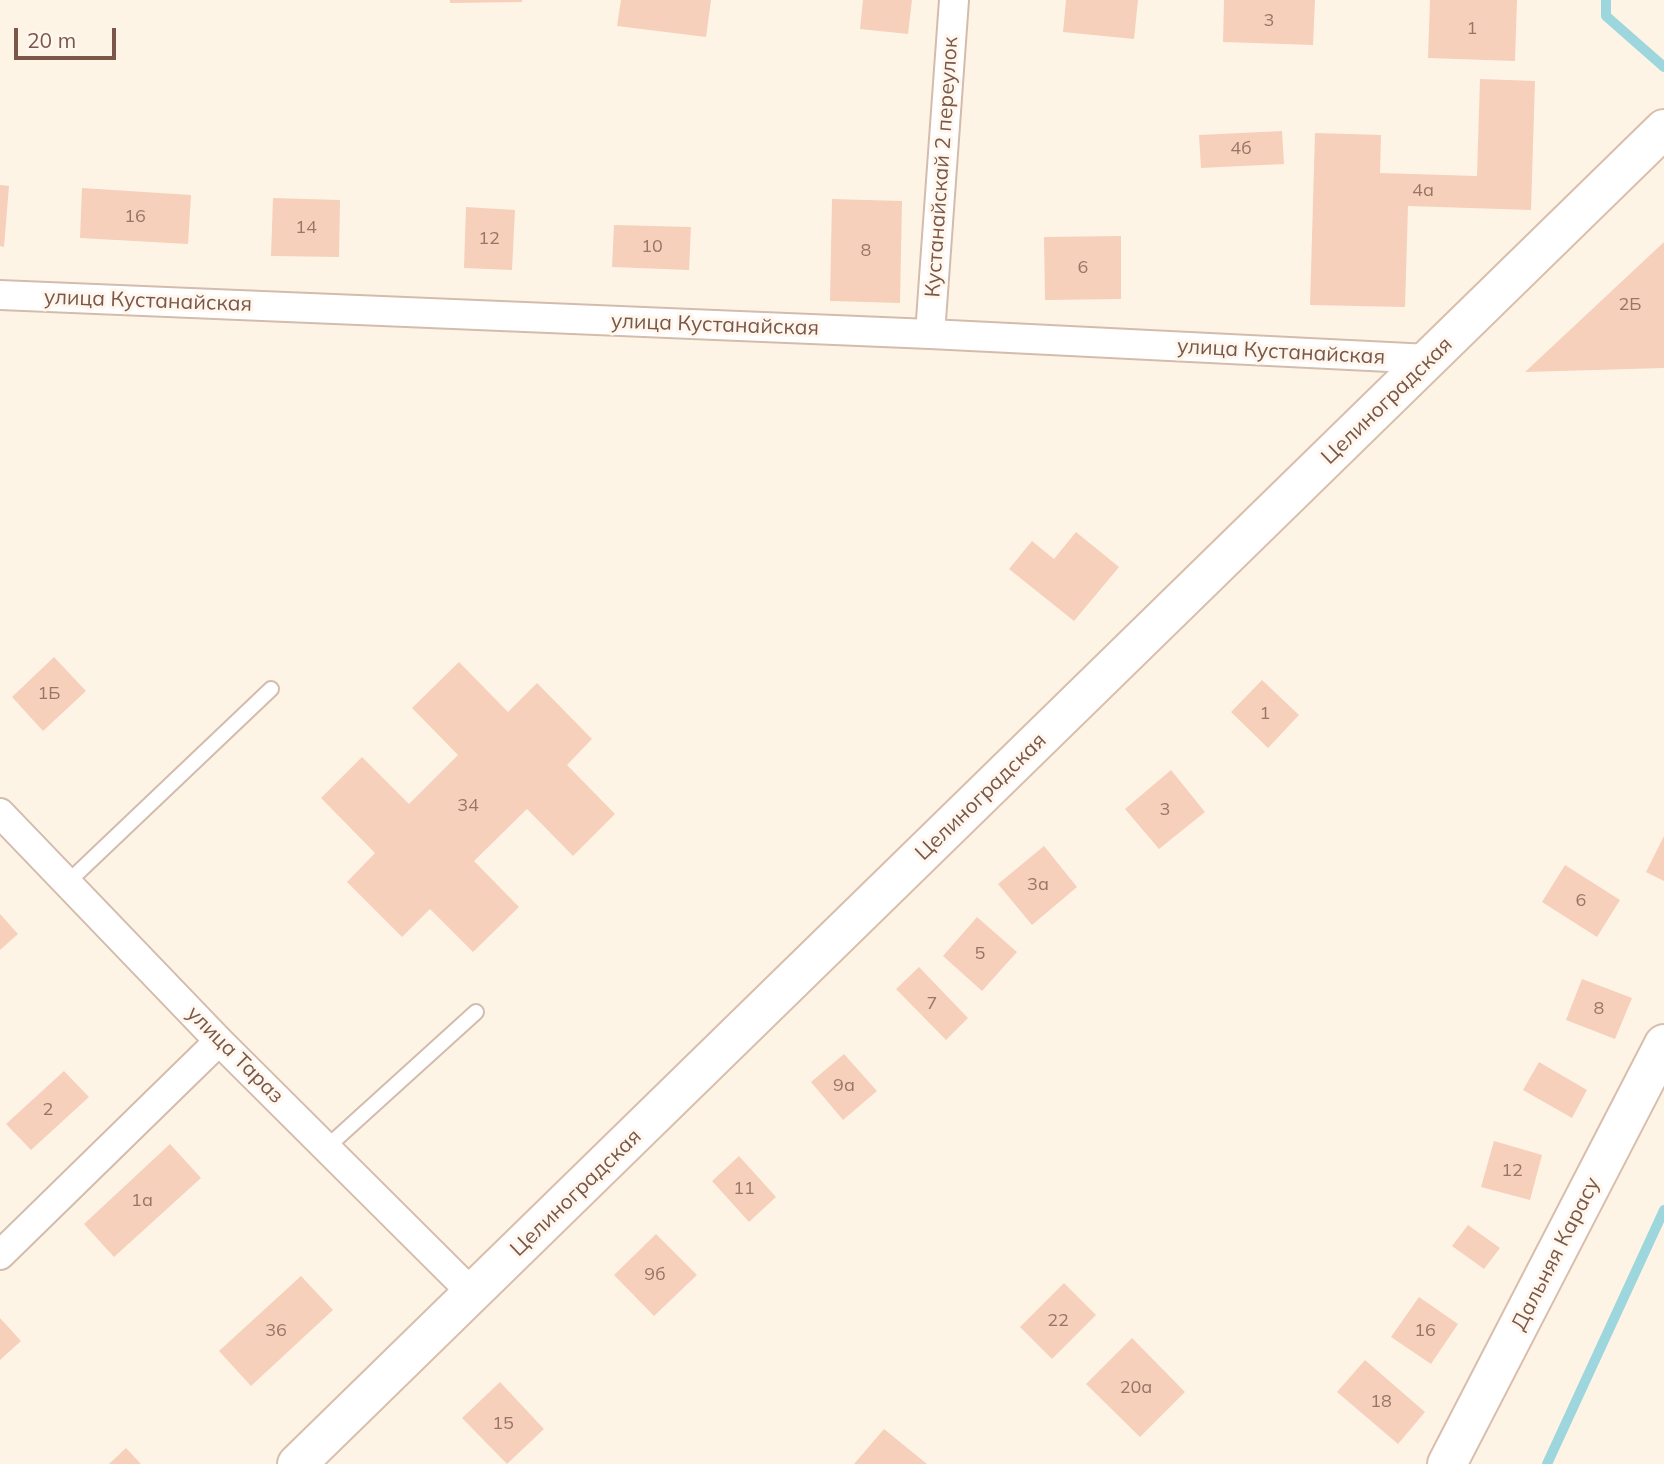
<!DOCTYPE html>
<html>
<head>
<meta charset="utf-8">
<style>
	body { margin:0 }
	#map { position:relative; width:1664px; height:1464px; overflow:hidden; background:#fef4e6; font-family:Mulish,sans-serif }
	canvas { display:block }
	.scale { position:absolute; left:14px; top:28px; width:102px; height:32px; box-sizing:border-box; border:4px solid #7a5748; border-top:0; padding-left:9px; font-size:21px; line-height:24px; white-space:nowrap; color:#7a5748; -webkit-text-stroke:5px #fff7ee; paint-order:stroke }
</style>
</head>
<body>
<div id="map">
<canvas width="1664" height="1464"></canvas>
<div class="scale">20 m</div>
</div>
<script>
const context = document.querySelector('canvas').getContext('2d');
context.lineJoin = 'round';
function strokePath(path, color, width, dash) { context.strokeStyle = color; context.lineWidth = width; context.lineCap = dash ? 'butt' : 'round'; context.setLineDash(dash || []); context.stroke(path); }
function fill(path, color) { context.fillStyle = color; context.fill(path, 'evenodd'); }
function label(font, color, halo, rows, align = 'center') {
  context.font = font + ' Mulish,sans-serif'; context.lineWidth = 6; context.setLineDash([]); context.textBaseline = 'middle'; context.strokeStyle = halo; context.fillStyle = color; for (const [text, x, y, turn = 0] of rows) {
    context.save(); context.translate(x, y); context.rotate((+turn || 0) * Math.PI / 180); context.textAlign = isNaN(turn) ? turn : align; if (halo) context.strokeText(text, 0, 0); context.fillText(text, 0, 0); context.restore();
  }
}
strokePath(new Path2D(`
	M1606,0V16L1664,67
	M1547,1464L1664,1210`), '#9dd6dd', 10);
fill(new Path2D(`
	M450,0H522V2L450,3Z
	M621,0H711L706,37L617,26Z
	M863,0H912L908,34L860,29Z
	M1066,0H1138L1134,39L1063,32Z
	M1224,0H1315L1313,45L1223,42Z
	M1430,0H1517L1515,61L1428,58Z
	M1480,79L1535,81L1531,210L1408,206L1405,307L1310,305L1315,133L1381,135L1380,173L1477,176Z
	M1282,131L1284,164L1201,168L1199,135Z
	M0,185L9,186L4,247L0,246Z
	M82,188L191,195L188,244L80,238Z
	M273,198L340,200L339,257L271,256Z
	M832,199L902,201L900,303L830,301Z
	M466,207L515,210L512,270L464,268Z
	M614,225L691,227L689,270L612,267Z
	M1121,236V299L1045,300L1044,237Z
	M1664,242V368L1525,372Z
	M1076,532L1119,567L1074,621L1009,569L1032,541L1054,559Z
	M54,657L86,691L43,731L12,697Z
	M459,662L508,712L537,683L592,739L567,765L615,814L573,856L527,809L474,861L519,907L473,952L430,909L402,937L347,882L375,853L321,798L362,757L409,804L458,755L412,708Z
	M1262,680L1299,715L1268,748L1231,712Z
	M1171,770L1205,812L1159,849L1125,809Z
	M1664,836V881L1646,872Z
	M1044,846L1077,887L1032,925L998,884Z
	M1565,865L1620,900L1597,937L1542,902Z
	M0,914L18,934L0,950Z
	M977,917L1017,952L982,991L943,956Z
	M919,967L968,1018L946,1040L896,989Z
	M1582,979L1632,998L1615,1039L1566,1020Z
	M844,1054L877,1091L843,1120L811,1082Z
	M1539,1062L1587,1090L1572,1118L1523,1090Z
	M64,1071L89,1097L31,1150L6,1124Z
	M1494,1141L1542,1155L1530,1200L1481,1187Z
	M170,1144L201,1178L114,1257L84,1224Z
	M739,1156L776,1197L749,1222L712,1181Z
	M1468,1225L1500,1248L1484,1269L1452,1246Z
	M656,1234L697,1275L654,1316L614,1275Z
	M301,1276L333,1310L251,1386L219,1351Z
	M1064,1283L1096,1315L1052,1359L1020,1327Z
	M1419,1297L1458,1324L1431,1364L1391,1337Z
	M0,1318L21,1341L0,1360Z
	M1132,1338L1185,1392L1140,1437L1086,1384Z
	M1365,1360L1425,1412L1398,1444L1337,1392Z
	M500,1382L544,1429L507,1464L462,1418Z
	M884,1429L927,1464H854Z
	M126,1448L141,1464H109Z`), '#f6d0bb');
const lane = new Path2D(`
	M67,883L271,689
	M326,1148L476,1012`);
const street = new Path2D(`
	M0,295L930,334L1429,359
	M930,334L954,0
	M0,813L219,1041L473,1294
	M0,1255L219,1041`);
const secondary = new Path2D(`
	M297,1464L1664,129
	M1447,1464L1664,1044`);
strokePath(lane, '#d4bcad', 18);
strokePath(street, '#d4bcad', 32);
strokePath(secondary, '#d9beac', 42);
strokePath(lane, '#fff', 14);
strokePath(street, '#fff', 28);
strokePath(secondary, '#fff', 38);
label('18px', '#997565', null, [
	["3",1269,21],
	["1",1472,29],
	["4б",1241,149],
	["4а",1423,191],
	["16",135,217],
	["14",306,228],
	["12",489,239],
	["10",652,247],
	["8",866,251],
	["6",1083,268],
	["2Б",1630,305],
	["1Б",49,694],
	["1",1265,714],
	["34",468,806],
	["3",1165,810],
	["3а",1038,885],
	["6",1581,901],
	["5",980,954],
	["7",932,1004],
	["8",1599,1009],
	["9а",844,1086],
	["2",48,1110],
	["12",1512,1171],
	["11",744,1189],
	["1а",142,1201],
	["9б",655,1275],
	["22",1058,1321],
	["36",276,1331],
	["16",1425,1331],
	["20а",1136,1388],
	["18",1381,1402],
	["15",503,1424]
]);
label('21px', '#7a5748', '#fff7ee', [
	["Кустанайскай 2 переулок",942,167,-86],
	["улица Кустанайская",148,301,2],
	["улица Кустанайская",715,325,2],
	["улица Кустанайская",1281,352,3],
	["Целиноградская",1387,401,-44],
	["Целиноградская",981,797,-44],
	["улица Тараз",235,1055,45],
	["Целиноградская",576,1193,-44],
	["Дальняя Карасу",1556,1254,-63]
]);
</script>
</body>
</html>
